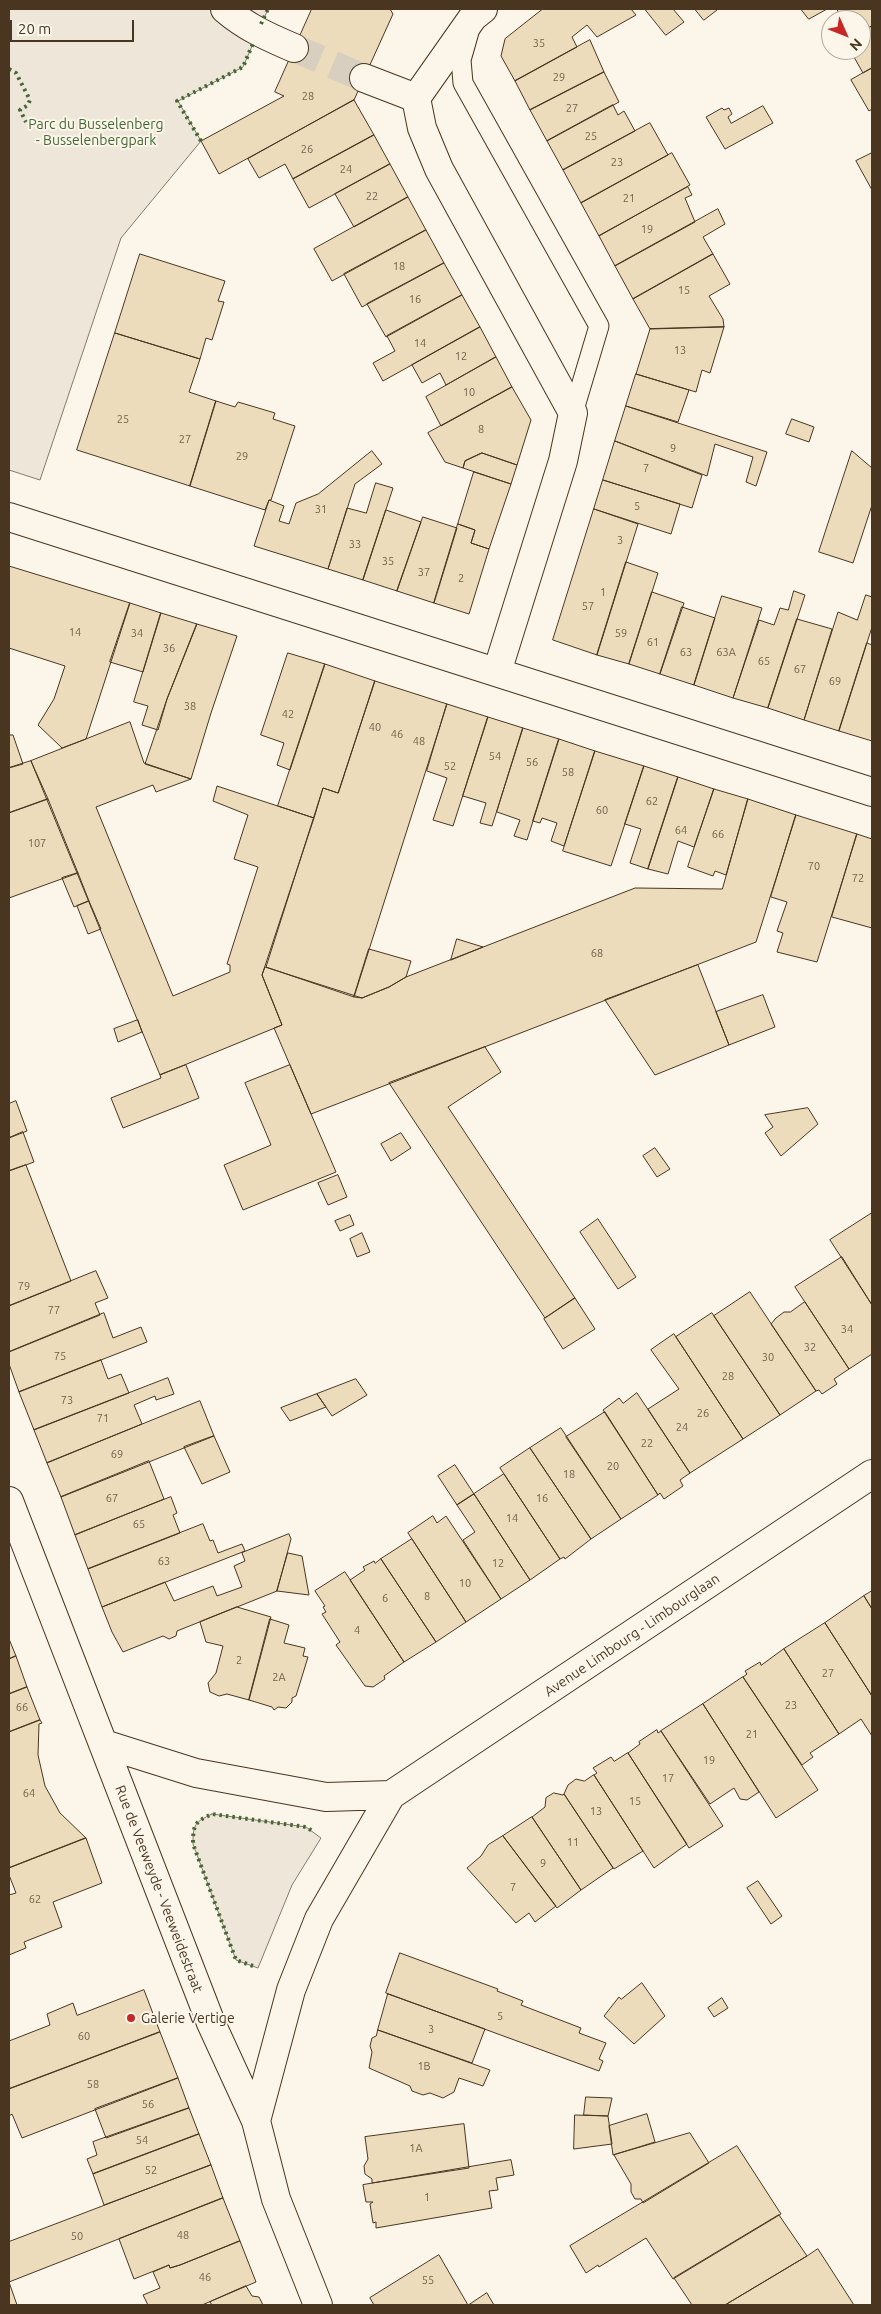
<!DOCTYPE html>
<html>
<head>
<meta charset="utf-8">
<style>
	body { margin:0 }
	#map { position:relative; width:881px; height:2314px; overflow:hidden; background:#fbf6e9; font-family:Ubuntu,sans-serif }
	canvas { display:block }
	.frame { position:absolute; inset:0; border:10px solid #4a3520; pointer-events:none }
	.north { position:absolute; left:821px; top:10px; width:50px; height:50px; box-sizing:border-box; background:#fbf6e9; border:1px solid #b4a999; border-radius:50%; rotate:134deg; font-size:14px; font-weight:700; line-height:20px; text-align:center; color:#4a3520 }
	.north::after { content:''; display:block; margin:auto; width:18px; height:22px; background:#c62828; clip-path:polygon(50% 0,100% 100%,50% 72%,0 100%) }
	.scale { position:absolute; left:10px; top:20px; width:124px; height:22px; box-sizing:border-box; border:2px solid #4a3520; border-top:0; padding-left:6px; font-size:15px; line-height:18px; white-space:nowrap; color:#4a3520; -webkit-text-stroke:4px #fbf6e9; paint-order:stroke }
</style>
</head>
<body>
<div id="map">
<canvas width="881" height="2314"></canvas>
<div class="frame"></div>
<div class="north">N</div>
<div class="scale">20 m</div>
</div>
<script>
const context = document.querySelector('canvas').getContext('2d');
context.lineJoin = 'round';
function fill(path, color) { context.fillStyle = color; context.fill(path, 'evenodd'); }
function strokePath(path, color, width, dash) { context.strokeStyle = color; context.lineWidth = width; context.lineCap = dash ? 'butt' : 'round'; context.setLineDash(dash || []); context.stroke(path); }
function label(font, color, halo, rows, align = 'center') {
  context.font = font + ' Ubuntu,sans-serif'; context.lineWidth = 4; context.setLineDash([]); context.textBaseline = 'middle'; context.strokeStyle = halo; context.fillStyle = color; for (const [text, x, y, turn = 0] of rows) {
    context.save(); context.translate(x, y); context.rotate((+turn || 0) * Math.PI / 180); context.textAlign = isNaN(turn) ? turn : align; if (halo) context.strokeText(text, 0, 0); context.fillText(text, 0, 0); context.restore();
  }
}
const green = new Path2D(`
	M9,9H268L243,67L178,101L201,141L121,238L40,480L9,470Z
	M212,1814L306,1827L321,1838L292,1885L258,1968L236,1960L193,1844C193,1824 195,1822 212,1814Z`);
fill(green, '#ede6d9');
strokePath(green, '#887966', 1);
const building = new Path2D(`
	M312,9H390L393,14L354,100L219,174L201,141L284,96L275,92Z
	M543,9H631L636,15L597,37L587,25L572,37L577,47L515,81L501,56L505,39Z
	M645,9H673L684,22L666,35Z
	M695,9H716L717,10L704,20Z
	M801,9H827L809,19Z
	M837,9H872V26L861,32V20H843Z
	M872,26V68L863,73L850,50H861V32Z
	M590,40L604,72L530,110L515,81Z
	M872,68V109L869,111L851,80Z
	M604,72L619,102L547,141L530,110Z
	M354,100L374,135L293,179L285,164L259,178L248,159Z
	M613,105L618,115L624,111L635,131L563,170L547,141Z
	M763,106L773,123L725,149L706,117L722,108L724,110L729,108L732,114L728,117L731,123Z
	M650,123L668,155L581,203L563,170Z
	M374,135L390,164L309,208L293,179Z
	M672,153L690,185L599,236L581,203Z
	M872,153V190L856,161Z
	M390,164L408,197L354,227L335,194Z
	M688,187L692,195L685,198L695,222L615,266L599,236Z
	M408,197L426,230L332,281L314,249Z
	M718,209L725,224L703,237L713,254L633,299L615,266Z
	M426,230L444,263L362,307L344,274Z
	M140,254L225,281L218,301L224,302L212,340L206,338L200,359L115,333Z
	M713,254L730,284L709,296L723,319L724,327L650,329L633,299Z
	M444,263L462,295L386,337L367,304Z
	M462,295L480,327L383,381L373,363L395,351L387,336Z
	M480,327L496,357L446,385L440,373L422,383L412,365Z
	M724,327L710,373L702,370L696,392L636,374L650,329Z
	M115,333L200,359L189,392L216,401L190,486L77,450Z
	M496,357L512,387L441,426L426,397Z
	M636,374L689,390L678,422L626,406Z
	M512,387L531,420L517,465L482,453L465,461L463,468L445,462L428,433Z
	M216,401L235,407L238,402L275,413L273,419L295,426L271,500H269L265,510L190,486Z
	M626,406L767,452L756,486L746,482L753,457L715,444L707,476L615,441Z
	M792,419L814,427L809,442L786,434Z
	M615,441L702,475L692,508L603,480Z
	M372,451L382,464L355,484L328,569L254,546L269,500L284,506L279,521L289,524L296,503L318,494Z
	M852,451L872,468V505L853,563L819,552Z
	M482,453L517,465L511,484L463,468L465,461Z
	M474,472L511,484L489,549L471,543L475,530L458,524Z
	M603,480L680,504L671,534L594,509Z
	M376,483L393,488L363,580L328,569L347,508L366,513Z
	M594,509L638,524L597,655L553,640Z
	M386,510L421,522L397,591L363,580Z
	M423,517L457,528L434,603L397,591Z
	M458,524L475,530L471,543L489,549L469,614L434,603Z
	M626,562L658,573L629,664L597,655Z
	M9,566L130,603L86,739L62,748L38,725L54,699L65,666L9,648Z
	M794,591L805,595L768,708L733,698L759,620L774,625L780,608L788,610Z
	M652,592L684,603L660,674L629,664Z
	M866,595L872,597V627L839,731L804,720L838,612L857,620Z
	M722,596L762,608L733,698L694,685Z
	M130,603L161,613L143,672L110,662Z
	M682,607L715,618L694,685L660,674Z
	M161,613L197,624L167,699L158,730L142,725L148,706L134,702Z
	M797,619L832,629L804,720L768,708Z
	M197,624L237,636L211,713L191,779L145,764L167,699Z
	M867,643L872,645V741L839,731Z
	M288,653L325,664L290,770L277,765L284,743L261,735Z
	M325,664L375,681L338,793L323,788L314,818L278,806Z
	M375,681L447,704L354,997L266,967L323,788L338,793Z
	M447,704L488,717L453,826L433,820L447,778L427,771Z
	M488,717L523,728L492,826L480,823L486,803L463,796Z
	M130,722L144,763L191,779L156,792L153,785L96,807L173,996L230,972V965L227,964L258,867L234,859L248,815L213,801L217,786L314,818L262,975L282,1025L160,1075L31,761Z
	M523,728L559,739L527,840L514,836L520,820L497,812Z
	M9,735H13L23,764L9,768Z
	M559,739L595,751L564,846L551,841L557,823L542,818L540,823L533,821Z
	M595,751L644,766L611,866L563,851Z
	M31,761L48,799L9,813V768Z
	M644,766L678,777L648,869L630,863L641,829L625,824Z
	M678,777L714,789L694,847L678,841L668,874L648,869Z
	M714,789L748,799L726,875L715,871L713,876L688,867Z
	M48,799L78,873L9,898V813Z
	M748,799L796,815L756,942L311,1114L274,1028L282,1025L262,975L265,967L362,998L389,987L406,977L635,888L722,889Z
	M796,815L857,834L817,962L777,952L783,933L777,931L787,902L771,897Z
	M857,834L872,839V928L832,917Z
	M78,873L89,901L74,907L62,878Z
	M89,901L101,929L88,934L77,906Z
	M457,939L483,947L451,960Z
	M369,949L411,961L406,977L389,987L362,998L354,997Z
	M698,965L729,1045L655,1075L605,1000Z
	M763,995L775,1027L729,1045L716,1012Z
	M138,1020L142,1032L118,1042L114,1029Z
	M485,1047L501,1072L448,1107L575,1298L545,1318L389,1083Z
	M186,1065L199,1098L123,1128L111,1098L161,1078L160,1075Z
	M290,1065L336,1172L243,1210L224,1165L271,1145L245,1083Z
	M16,1101L27,1131L9,1138V1104Z
	M808,1108L818,1124L781,1156L765,1133L773,1127L765,1115Z
	M23,1132L34,1162L9,1171V1138Z
	M401,1133L411,1148L391,1161L381,1144Z
	M655,1148L670,1169L657,1177L643,1156Z
	M26,1165L71,1281L9,1306V1171Z
	M338,1175L347,1197L328,1205L318,1183Z
	M872,1213V1305L830,1240Z
	M350,1215L354,1225L340,1231L335,1221Z
	M598,1219L636,1277L618,1289L580,1232Z
	M362,1233L370,1252L357,1257L350,1239Z
	M842,1257L872,1305V1354L849,1369L795,1287Z
	M96,1271L108,1298L95,1303L100,1315L9,1352V1306Z
	M750,1292L816,1391L780,1415L714,1316Z
	M575,1298L595,1329L563,1349L544,1319Z
	M805,1302L849,1369L834,1379L837,1384L822,1394L819,1390L816,1391L771,1324L776,1318L784,1312H790Z
	M104,1313L113,1338L141,1327L147,1342L19,1392L9,1364V1352Z
	M712,1313L780,1415L743,1439L676,1337Z
	M674,1334L743,1439L690,1473L648,1409L679,1389L651,1350Z
	M101,1360L108,1379L121,1374L129,1393L34,1430L19,1392Z
	M168,1378L174,1394L156,1400L155,1396L134,1405L142,1424L47,1463L34,1430Z
	M356,1379L367,1395L332,1416L317,1394Z
	M637,1393L690,1473L680,1480L683,1486L664,1499L660,1493L658,1495L603,1410L619,1398L623,1403Z
	M317,1394L326,1407L290,1421L281,1408Z
	M200,1401L214,1436L61,1497L47,1463Z
	M605,1412L658,1495L621,1519L566,1437Z
	M561,1428L621,1519L591,1539L530,1448Z
	M214,1436L230,1472L202,1484L184,1447Z
	M530,1448L591,1539L565,1559L564,1557L560,1559L500,1468Z
	M149,1461L164,1499L75,1535L61,1497Z
	M455,1465L474,1494L457,1505L438,1476Z
	M504,1474L560,1559L530,1580L474,1494Z
	M474,1494L530,1580L501,1599L463,1540L475,1532L457,1505Z
	M171,1497L177,1513L173,1515L180,1533L88,1569L75,1535Z
	M433,1516L437,1523L446,1516L501,1599L466,1622L408,1533Z
	M203,1524L210,1541L213,1540L218,1553L242,1544L245,1551L102,1607L88,1569Z
	M289,1534L291,1539L277,1591L177,1631L176,1636L169,1639L163,1636L123,1652L112,1632L102,1607L165,1582L174,1601L213,1586L217,1596L242,1587L234,1566L245,1561L242,1553Z
	M412,1539L466,1622L436,1642L381,1559Z
	M288,1553L302,1556L309,1595L277,1591Z
	M381,1559L436,1642L404,1662L350,1580L365,1570L363,1567L374,1561L375,1563Z
	M345,1572L404,1662L384,1676L385,1679L373,1687L365,1686L336,1645L340,1642L322,1614L326,1612L323,1607L325,1606L315,1591Z
	M872,1591V1609L864,1596Z
	M864,1596L872,1609V1696L825,1623Z
	M237,1607L271,1617L249,1700L227,1694L219,1696L210,1692L208,1683L216,1673L223,1646L206,1642L200,1622Z
	M270,1619L289,1625L284,1643L305,1648L303,1656L308,1657L296,1696L292,1698V1702L286,1708L278,1707L274,1710L272,1707L249,1700Z
	M825,1623L872,1696V1736L861,1719L839,1734L784,1649Z
	M9,1639L16,1656L9,1659Z
	M784,1649L839,1734L810,1753L813,1757L802,1765L743,1677L747,1674L745,1671L760,1662L761,1665Z
	M16,1656L27,1687L9,1694V1659Z
	M743,1677L818,1790L776,1818L703,1704Z
	M27,1687L40,1720L9,1732V1694Z
	M703,1704L759,1792L747,1800L740,1799L734,1788L710,1804L661,1731Z
	M40,1720L42,1723L39,1724L38,1755L45,1786L60,1813L86,1838L9,1868V1732Z
	M657,1730L658,1733L661,1731L723,1826L689,1848L628,1753L640,1744L639,1742Z
	M628,1753L687,1844L654,1868L594,1775L597,1773L593,1768L611,1757L614,1761Z
	M594,1775L643,1851L614,1869L564,1794L568,1785L576,1779L584,1781Z
	M554,1793L563,1795L564,1794L613,1868L581,1890L532,1817L545,1807L546,1798Z
	M532,1817L581,1890L557,1908L503,1836Z
	M503,1836L556,1906L535,1922L529,1913L516,1923L467,1868L481,1856L488,1845Z
	M86,1838L102,1883L53,1902L62,1927L24,1942L26,1948L9,1955V1895L16,1893L9,1875V1868Z
	M758,1881L782,1916L771,1924L747,1888Z
	M400,1953L498,1989L497,1991L523,2001L521,2005L581,2028L579,2033L606,2043L599,2059L603,2061L599,2071L386,1993Z
	M642,1983L665,2016L634,2044L604,2016L619,1997L621,1999Z
	M144,1990L160,2032L9,2089V2041L50,2025L47,2014L73,2003L77,2015Z
	M388,1994L485,2029L472,2063L378,2030Z
	M722,1998L728,2008L714,2017L708,2008Z
	M378,2030L490,2070L483,2086L459,2078L454,2092L443,2098L430,2093L423,2095L412,2091L410,2086L369,2068L372,2052L370,2046L372,2038L376,2036Z
	M160,2032L178,2078L22,2138L12,2114L9,2116V2089Z
	M178,2078L189,2108L106,2138L95,2109Z
	M586,2097L612,2098L608,2116L584,2115Z
	M189,2108L199,2134L93,2174L87,2159L97,2155L93,2142Z
	M647,2114L655,2142L613,2155L609,2126Z
	M575,2115L608,2116L612,2144L574,2149Z
	M464,2124L469,2168L372,2183V2179L365,2174L364,2166L368,2159L365,2137Z
	M690,2133L709,2163L643,2203L641,2199H635L631,2192V2184L614,2155Z
	M199,2134L211,2165L104,2205L93,2174Z
	M737,2146L781,2214L673,2279L646,2238L599,2267L598,2265L586,2273L570,2246Z
	M511,2160L514,2175L496,2178L498,2190L489,2191L492,2208L376,2228V2222L373,2223L370,2204L373,2202H366L363,2185Z
	M211,2165L223,2198L9,2282L17,2305H9V2242Z
	M223,2198L240,2241L180,2265L170,2268L169,2265L134,2279L119,2239Z
	M779,2215L807,2256L725,2305H692L674,2278Z
	M240,2241L256,2282L202,2305H148L143,2295L160,2288L153,2272L169,2265L170,2268L180,2265Z
	M818,2249L854,2305H725L807,2256Z
	M439,2255L468,2305H374L370,2298Z
	M246,2286L252,2296L259,2297L263,2305H212L210,2302Z
	M487,2293L494,2305H467H468Z`);
fill(building, '#ecdcbc');
strokePath(building, '#4a3520', 1);
strokePath(new Path2D(`
	M294,48L364,78`), '#d8cfc1', 28, [28, 14]);
const service = new Path2D(`
	M469,32L461,60L463,83L599,326L573,413`);
const pedestrian = new Path2D(`
	M225,9C246,27 268,37 294,48
	M364,78L416,98`);
const minor = new Path2D(`
	M483,9L473,17L416,98L422,128L439,169L573,413L563,461L497,672
	M9,517L872,792
	M9,1501L211,2023L256,2121L276,2199L318,2305
	M104,1744L196,1773L326,1797L391,1795
	M256,2121L291,1990L319,1919L391,1795L872,1474`);
strokePath(service, '#4a3520', 21);
strokePath(pedestrian, '#4a3520', 30);
strokePath(minor, '#4a3520', 30);
strokePath(service, '#fbf6e9', 19);
strokePath(pedestrian, '#fbf6e9', 28);
strokePath(minor, '#fbf6e9', 28);
strokePath(new Path2D(`
	M261,24L268,9
	M9,69L16,73L30,100L28,105L20,110L26,122
	M201,141L177,101L243,67L254,41
	M253,1966L236,1960L193,1844C193,1824 195,1822 212,1814L306,1827L314,1832`), '#436837', 4, [2.5, 4]);
for (const [x, y, r, color] of [
	[131,2018,5,"#c62828"]
]) { const dot = new Path2D(); dot.arc(x, y, r, 0, 2 * Math.PI); context.fillStyle = color; context.fill(dot); strokePath(dot, '#fbf6e9', 2); }
label('11px', '#725f47', null, [
	["35",539,43],
	["29",559,77],
	["28",308,96],
	["27",572,108],
	["25",591,136],
	["26",307,149],
	["23",617,162],
	["24",346,169],
	["22",372,196],
	["21",629,198],
	["19",647,229],
	["18",399,266],
	["15",684,290],
	["16",415,299],
	["14",420,343],
	["13",680,350],
	["12",461,356],
	["10",469,392],
	["25",123,419],
	["8",481,429],
	["27",185,439],
	["9",673,448],
	["29",242,456],
	["7",646,468],
	["5",637,506],
	["31",321,509],
	["3",620,540],
	["33",355,544],
	["35",388,561],
	["37",424,572],
	["2",461,578],
	["1",603,592],
	["57",588,606],
	["14",75,632],
	["34",137,633],
	["59",621,633],
	["61",653,642],
	["36",169,648],
	["63",686,652],
	["63A",726,652],
	["65",764,661],
	["67",800,669],
	["69",835,681],
	["38",190,706],
	["42",288,714],
	["40",375,727],
	["46",397,734],
	["48",419,741],
	["54",495,756],
	["56",532,762],
	["52",450,766],
	["58",568,772],
	["62",652,801],
	["60",602,810],
	["64",681,830],
	["66",718,834],
	["107",37,843],
	["70",814,866],
	["72",858,878],
	["68",597,953],
	["79",24,1286],
	["77",54,1310],
	["34",847,1329],
	["32",810,1347],
	["75",60,1356],
	["30",768,1357],
	["28",728,1376],
	["73",67,1400],
	["26",703,1413],
	["71",103,1418],
	["24",682,1427],
	["22",647,1443],
	["69",117,1454],
	["20",613,1466],
	["18",569,1474],
	["67",112,1498],
	["16",542,1498],
	["14",512,1518],
	["65",139,1524],
	["63",164,1561],
	["12",498,1563],
	["10",465,1583],
	["8",427,1596],
	["6",385,1598],
	["4",357,1630],
	["2",239,1660],
	["27",828,1673],
	["2A",279,1677],
	["23",791,1705],
	["66",22,1707],
	["21",752,1734],
	["19",709,1760],
	["17",668,1778],
	["64",29,1793],
	["15",635,1801],
	["13",596,1811],
	["11",573,1842],
	["9",543,1863],
	["7",513,1887],
	["62",35,1899],
	["5",500,2016],
	["3",431,2029],
	["60",84,2036],
	["1B",424,2066],
	["58",93,2084],
	["56",148,2104],
	["54",142,2140],
	["1A",416,2148],
	["52",151,2170],
	["1",427,2197],
	["48",183,2235],
	["50",77,2236],
	["46",205,2277],
	["55",428,2280]
]);
label('14px', '#436837', '#fbf6e9', [
	["Parc du Busselenberg",96,124],
	["- Busselenbergpark",96,140]
]);
label('14px', '#4a3520', '#fbf6e9', [
	["Avenue Limbourg - Limbourglaan",632,1635,-34],
	["Rue de Veeweyde - Veeweidestraat",159,1889,69]
]);
label('14px', '#4a3520', '#fbf6e9', [
	["Galerie Vertige",141,2018]
], 'left');
</script>
</body>
</html>
